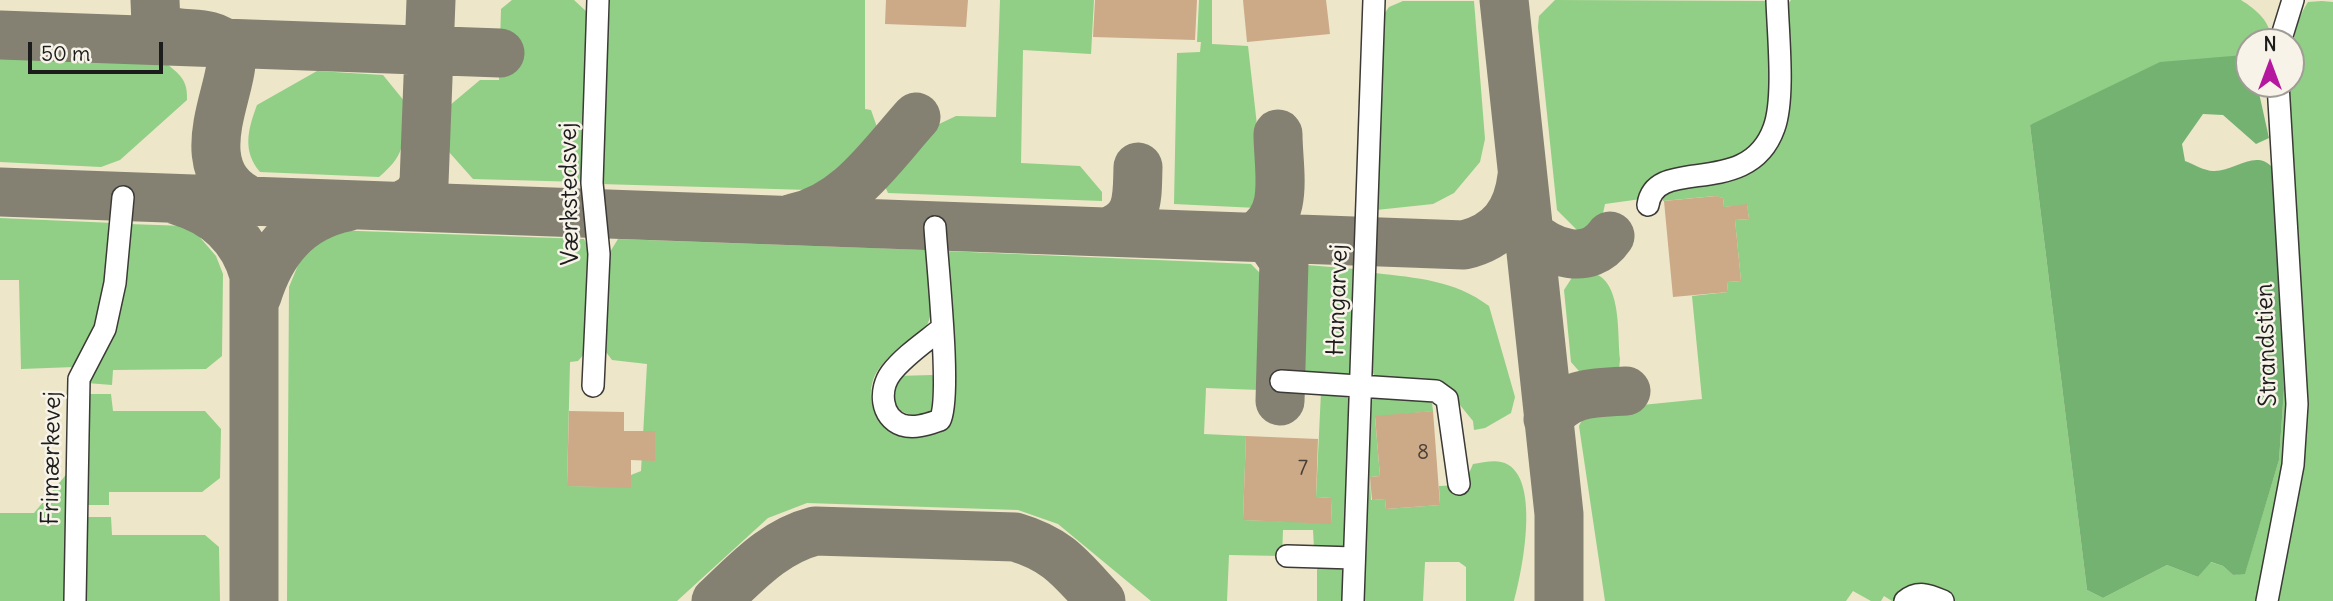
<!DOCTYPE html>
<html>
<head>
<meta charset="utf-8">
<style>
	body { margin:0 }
	#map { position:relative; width:2333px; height:601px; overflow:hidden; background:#ede6c9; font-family:Delius,sans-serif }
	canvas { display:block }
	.north { position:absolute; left:2235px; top:28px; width:70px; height:70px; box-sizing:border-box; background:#f7f3e8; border:2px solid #9f9d96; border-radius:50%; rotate:0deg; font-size:19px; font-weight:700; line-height:28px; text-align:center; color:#1c1c1c }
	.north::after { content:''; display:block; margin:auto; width:24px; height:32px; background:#b5179e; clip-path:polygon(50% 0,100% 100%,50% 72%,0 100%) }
	.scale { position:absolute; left:28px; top:42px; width:135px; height:32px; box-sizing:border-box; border:4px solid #1c1c1c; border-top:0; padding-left:9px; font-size:21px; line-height:24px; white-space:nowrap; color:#1c1c1c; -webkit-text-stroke:5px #f7f3e8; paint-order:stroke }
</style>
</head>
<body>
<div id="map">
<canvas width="2333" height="601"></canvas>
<div class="north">N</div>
<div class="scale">50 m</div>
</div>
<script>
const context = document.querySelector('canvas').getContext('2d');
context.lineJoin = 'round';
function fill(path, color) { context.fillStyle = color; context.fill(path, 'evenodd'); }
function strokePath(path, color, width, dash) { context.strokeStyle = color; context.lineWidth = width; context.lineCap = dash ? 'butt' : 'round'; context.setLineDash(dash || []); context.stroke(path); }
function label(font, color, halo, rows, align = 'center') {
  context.font = font + ' Delius,sans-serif'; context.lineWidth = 5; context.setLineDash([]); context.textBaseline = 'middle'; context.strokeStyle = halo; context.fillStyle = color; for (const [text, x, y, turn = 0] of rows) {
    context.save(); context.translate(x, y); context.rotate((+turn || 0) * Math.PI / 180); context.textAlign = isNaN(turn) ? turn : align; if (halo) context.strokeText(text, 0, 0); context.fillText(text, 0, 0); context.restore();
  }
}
fill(new Path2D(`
	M512,0H574L588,13L583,182L473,179L449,152V106L480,80H499L501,9Z
	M610,0H865V109L871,110L877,127L829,181L810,190L600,184Z
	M1000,0H1094L1091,54L1023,50L1021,163L1080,166L1102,192V201L888,193L883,182L937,125L956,116L996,117Z
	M1199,0H1212V44L1248,46L1258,134L1257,208L1174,204L1177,53L1200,52L1201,42H1197Z
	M1555,0L1772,1V109L1760,141L1741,158L1641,199L1605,204C1602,219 1599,233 1581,234L1557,210L1538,27L1539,16Z
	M1791,0H2241C2257,10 2271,22 2272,42H2249V67L2243,55L2030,125L2087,590L2103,598L2167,565L2198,577L2210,562L2223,566L2233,575L2245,573L2279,460L2284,389L2272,167L2276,170L2288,394L2285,466L2259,601H1892L1884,596L1881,601H1871L1853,591L1846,601H1605L1579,426L1584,416L1592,410L1702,399L1692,296L1728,292L1727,282L1741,281L1735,220L1749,219L1747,205L1724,207L1723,198L1715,196L1663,201V194L1767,153L1787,5Z
	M1403,1H1474L1485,139L1480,162L1454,193L1433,204L1376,210L1384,14L1389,7Z
	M2322,1L2333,2V601H2276L2302,478L2307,426L2288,84H2291C2291,56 2292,26 2308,2Z
	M0,56L166,63C180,75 188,80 187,100L120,160L101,167L0,162Z
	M317,71L383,75L405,102C403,139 409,152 379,177L260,172C242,151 248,129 257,105Z
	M0,218L113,223L99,327L74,367L21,369L19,280H0Z
	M128,224L186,226L197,234L216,256L223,274L222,356L206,369L113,370L112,385L87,383Z
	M330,230L584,239L590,252L585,353L578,361L570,362L567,486L631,487V475L641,471L647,364L612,360L606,352L610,252L618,239L927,250C928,267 936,311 927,325C909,355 869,354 871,399C872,407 877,418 884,422C902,434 918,438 940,433L952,421L945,251L1251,264L1260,273V390L1206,388L1204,434L1246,436L1243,520L1331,523L1332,498L1316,497L1321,392H1342L1349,399L1344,551L1314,548L1313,530H1283L1282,556L1229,555L1227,601H1151L1058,524L1018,510L807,503L768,518L677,601H287L289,287L303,253Z
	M1307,265L1355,269L1350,373L1340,379L1303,377Z
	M1585,272C1623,272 1617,332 1620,359L1619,370L1611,378H1585L1571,362L1564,290L1573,276Z
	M1375,273C1417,278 1454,280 1489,306L1515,397L1511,413L1485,428L1474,430L1473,421L1451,394L1376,377L1372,372Z
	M932,375L938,378L935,408L916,417L898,410L892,396L897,376Z
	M1384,393L1431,395L1433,411L1375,417L1380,476L1370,477L1371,500L1385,499L1386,509L1440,505L1439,486L1464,485L1473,464C1481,463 1493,460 1501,462C1543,471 1522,573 1514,601H1466V567L1459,562H1425L1423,601H1363L1371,400Z
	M86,394H111L113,411H205L221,429L220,478L202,492H109V505H84Z
	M75,464L69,601H0V513H34Z
	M83,517H111L112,535H205L219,547L220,601H82Z
	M1317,563L1345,568L1344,601H1317Z`), '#90cf85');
fill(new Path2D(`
	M2244,55L2249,67V84H2257L2269,138L2256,144L2223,115L2203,114L2182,144L2185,161C2193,164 2205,171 2213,171C2234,172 2255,149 2272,167L2284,389L2279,460L2245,574L2233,575L2223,566L2211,562L2198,577L2167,565L2103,598L2087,590L2030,125L2160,62Z`), '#74b272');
strokePath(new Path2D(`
	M155,0L156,24C175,41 208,26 227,46C249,70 174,167 253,202
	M1504,0L1559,514V601
	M0,35L500,53
	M0,192L1464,245C1501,236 1518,212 1522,176
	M179,201C217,212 243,236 254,275V601
	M402,206L418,196L424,183L431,0
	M793,218C848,207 881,156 916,117
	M1107,232C1140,221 1137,197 1138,167
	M1528,232C1550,253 1589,267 1610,236
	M1253,237C1291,218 1278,170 1278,134
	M1259,237L1271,242L1284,261L1280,401
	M257,296C271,251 297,217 347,207
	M1548,419C1568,391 1594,393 1626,391
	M716,601C747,572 773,542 815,531L1015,537C1059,550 1071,569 1101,601`), '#848172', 49);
fill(new Path2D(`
	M886,0H968L966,27L885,24Z
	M1095,0H1197L1195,40L1093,37Z
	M1243,0H1326L1330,34L1247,42Z
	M1716,196L1723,198L1724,207L1747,204L1749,219L1735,220L1741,281L1727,282L1728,292L1673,297L1664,201Z
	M569,411L624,412V431H655V461L631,460V488L567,486Z
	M1433,411L1440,505L1386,509L1385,499L1372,500L1370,477L1380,476L1375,416Z
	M1246,436L1318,439L1316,497L1332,498L1331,524L1243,520Z`), '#cca987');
const minor = new Path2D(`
	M2280,42L2293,0
	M1648,205C1655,154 1748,201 1774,128C1785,98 1778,34 1777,0
	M935,227C937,262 952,397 940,420C928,424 915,429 902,425C880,417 879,389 891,373C904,356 925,342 941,329
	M1281,381L1436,391L1447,399L1459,484
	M593,386L599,254L592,183L598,0
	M1287,556L1354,558
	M75,601L79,379L105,329L115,283L123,197
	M1353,601L1374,0
	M1905,601C1918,590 1929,595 1943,601
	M2267,601L2293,465L2297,404L2278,84`);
strokePath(minor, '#3b3a36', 24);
strokePath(minor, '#fff', 21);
label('21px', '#483f37', null, [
	["8",1423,453],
	["7",1303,469]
]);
label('24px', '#1c1c1c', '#f7f3e8', [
	["Værkstedsvej",570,194,-91],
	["Hangarvej",1338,300,-88],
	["Strandstien",2267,345,-92],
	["Frimærkevej",52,458,-89]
]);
</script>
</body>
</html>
